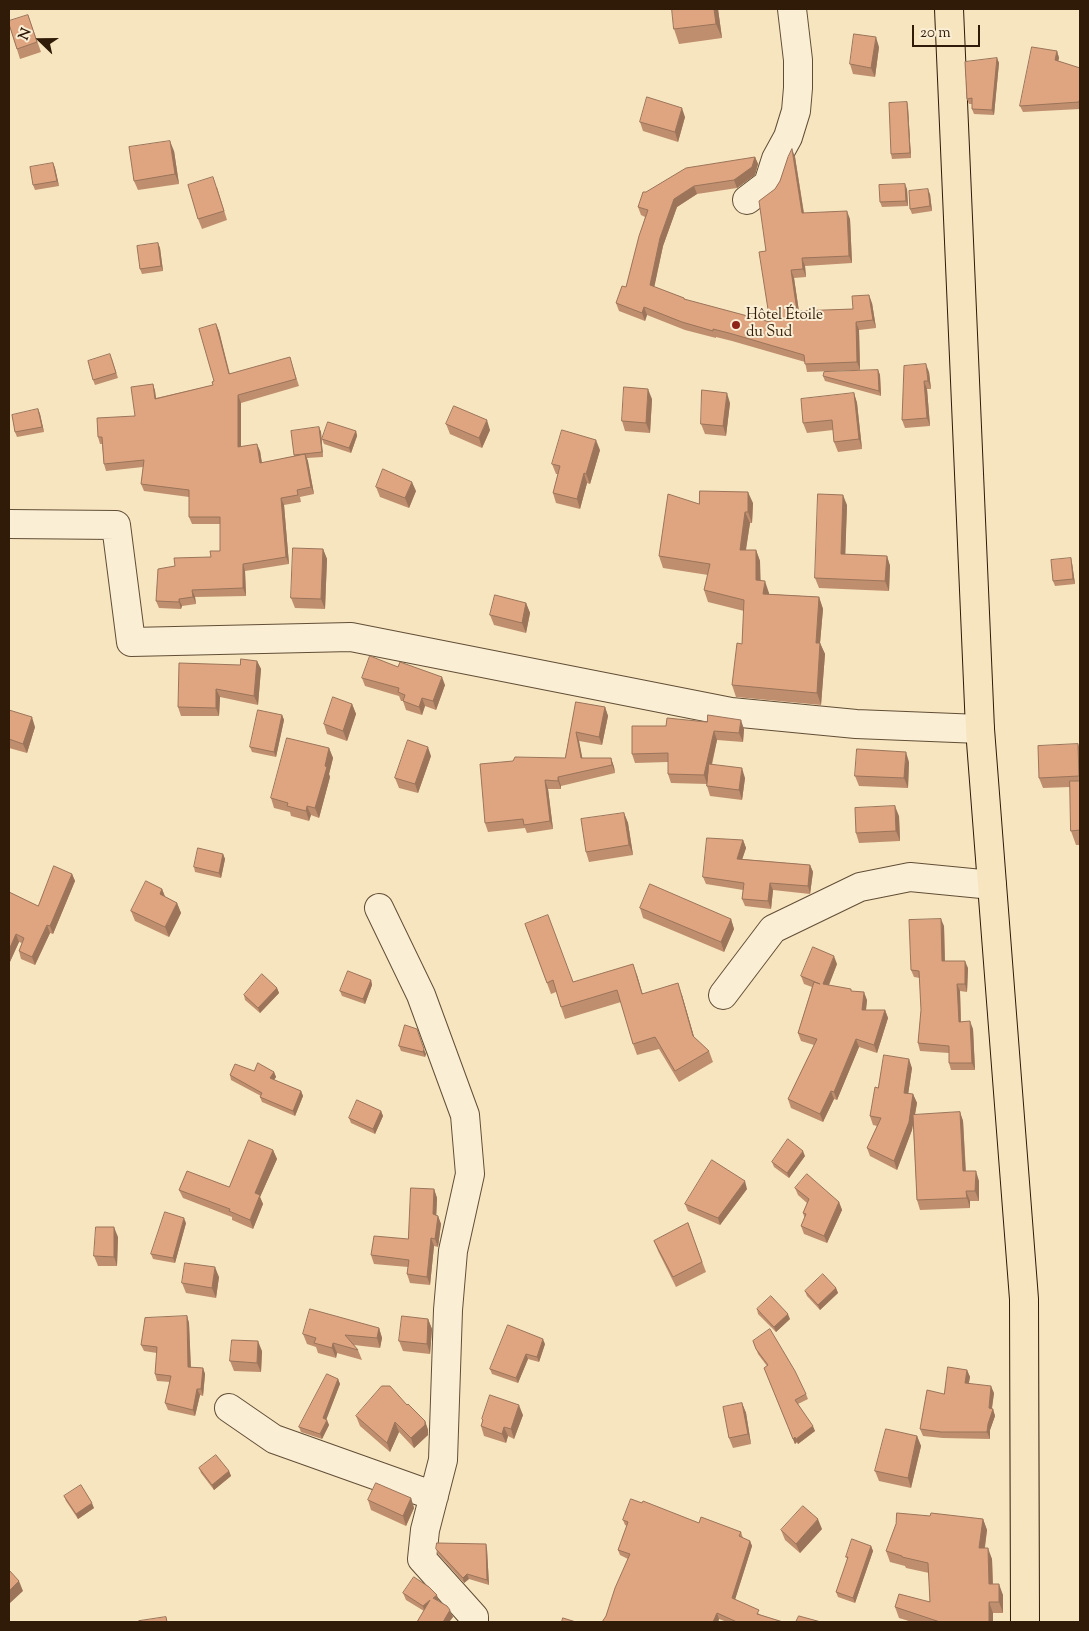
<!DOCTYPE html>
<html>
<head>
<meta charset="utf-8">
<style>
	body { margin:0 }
	#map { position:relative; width:1089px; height:1631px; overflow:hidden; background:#f7e5bf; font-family:"Sorts Mill Goudy",serif }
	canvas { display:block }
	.frame { position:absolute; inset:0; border:10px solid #301b09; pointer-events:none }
	.north { position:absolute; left:15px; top:15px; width:50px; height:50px; -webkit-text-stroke:4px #faeed5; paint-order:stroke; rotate:292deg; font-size:14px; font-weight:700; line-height:20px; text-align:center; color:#301b09 }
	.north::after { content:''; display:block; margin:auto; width:18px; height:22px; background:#301b09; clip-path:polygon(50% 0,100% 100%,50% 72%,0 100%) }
	.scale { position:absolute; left:912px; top:25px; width:68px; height:22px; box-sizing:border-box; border:2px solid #301b09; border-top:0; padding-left:6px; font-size:15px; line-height:18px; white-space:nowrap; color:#301b09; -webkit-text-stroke:4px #faeed5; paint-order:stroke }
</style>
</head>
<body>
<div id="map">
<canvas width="1089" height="1631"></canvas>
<div class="frame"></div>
<div class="north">N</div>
<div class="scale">20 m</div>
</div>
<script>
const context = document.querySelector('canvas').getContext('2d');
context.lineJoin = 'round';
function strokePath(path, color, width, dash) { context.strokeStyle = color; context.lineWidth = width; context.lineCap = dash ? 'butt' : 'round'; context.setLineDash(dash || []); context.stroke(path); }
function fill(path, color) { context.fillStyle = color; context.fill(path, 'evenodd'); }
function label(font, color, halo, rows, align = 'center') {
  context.font = font + ' "Sorts Mill Goudy",serif'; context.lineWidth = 4; context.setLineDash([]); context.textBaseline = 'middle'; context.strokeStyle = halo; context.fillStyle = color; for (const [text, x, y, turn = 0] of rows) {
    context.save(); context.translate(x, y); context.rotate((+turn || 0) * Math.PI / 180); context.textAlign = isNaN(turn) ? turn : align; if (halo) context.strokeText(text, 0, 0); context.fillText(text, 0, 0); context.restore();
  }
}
const minor = new Path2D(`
	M747,200L768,184L776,159L788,137L796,111L798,88V60L792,9
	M9,524L116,525L131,642L351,637L731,712L856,724L980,729
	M379,908L421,995L465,1115L470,1174L453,1251L448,1310L443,1460L425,1530L422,1559L474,1617V1622
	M723,995L773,929L860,887L910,877L992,885
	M229,1408L274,1439L434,1496`);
const major = new Path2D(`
	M949,9L980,729L1024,1299L1025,1622`);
strokePath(minor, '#624e36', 30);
strokePath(major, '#301b09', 30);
strokePath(minor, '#faeed5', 28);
strokePath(major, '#f7e5bf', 28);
fill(new Path2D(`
	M672,9H718L722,38L679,44L674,29Z
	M28,15L41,52L20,59L9,24Z
	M879,47L875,77L853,74L850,64Z
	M1057,51L1059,58L1058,61L1080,68V109L1023,112L1020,106Z
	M997,58L999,63L994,115L974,114L972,109V104H969L967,99Z
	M907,102L908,107L911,158L892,159L891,154Z
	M685,117L678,142L643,131L640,122Z
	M174,151L179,184L138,190L134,181Z
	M755,157L758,164L755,175L737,188L697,194L677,207L663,246L654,287L684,298L685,300L770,322L766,251L775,189L795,157L804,213L850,219L852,263L805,266L806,277L794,278L799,311L853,309L872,303L876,328L859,330L860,370L807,372L805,362L732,341L716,337V338L685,330L647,315L645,321L619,311L616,303L626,287L645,217L641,215L638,207L646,192Z
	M53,163L55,168L59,186L35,190L33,185Z
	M217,187L227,220L202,229L198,219Z
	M907,189L908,206L882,207L880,202Z
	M930,194L932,211L912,214L910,209Z
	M158,243L160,248L163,271L142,274L140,269Z
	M216,324L219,331L230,374L292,364L299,386L241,403V447L260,451L262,463L294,456V455L319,427L321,432L323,457L307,458L314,494L300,497L301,502L284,505L289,564L245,571L246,596L195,597L196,604L182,606L181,609L159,608L156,601L175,566L211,557L220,551V524H192L189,517V497L144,491L141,484L143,467L106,471L104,464L102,444H100L98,437L135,416L153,384L155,391L156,398L213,385L214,381Z
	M112,359L118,378L95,385L93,380Z
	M878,370L880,375L881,396L825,381L823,376Z
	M929,372L931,389H927L930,426L905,428L902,420Z
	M854,393L857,403L862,449L838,452L834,442L833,430L807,433L803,423Z
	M652,399L650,433L625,431L622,421Z
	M730,403L726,436L705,434L701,424Z
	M38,409L40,414L44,432L17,437L15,432Z
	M446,424L490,430L482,448L450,434Z
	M356,431L357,436L351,453L324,444L322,439Z
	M600,450L590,484L587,483L580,509L556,503L553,493L558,474H556L552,464Z
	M376,487L416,491L409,508L380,497Z
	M753,503L752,523H750L746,550H756L760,561V581L769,593V594L819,597L823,609L820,643L825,654L821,705L736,697L732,685L742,644L744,611L708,602L704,590L708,575L663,568L659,556L699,504Z
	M847,505L845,554L887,556L890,566L889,591L819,588L815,578Z
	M323,549L327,559L325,609L295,608L291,598Z
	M1072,563L1075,584L1055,586L1053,581Z
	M526,603L530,613L526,633L494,625L490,615Z
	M257,661L261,669L258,705L220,697L219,716H181L178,707L240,665Z
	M362,678L445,685L436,710L425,706L422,715L406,710L403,701H401L399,696L365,686Z
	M576,702L605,707L608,716L602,745L579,741L582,758H611L614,767L615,773L561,786V789H548L553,829L527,833L525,828L488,832L485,823L565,758Z
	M352,704L356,714L347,741L327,734L324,724Z
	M9,710L35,727L27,753L9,748Z
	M282,715L284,720L276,757L252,752L250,747Z
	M632,726L744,729L743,742L717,740L712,765L745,778L742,800L710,796L707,786V784L671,783L668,774V762L635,763L632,754Z
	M1078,744L1080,751V845H1076L1071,831L1070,787L1043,788L1039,778Z
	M329,748L333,758L329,774L330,777L319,818L311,815L309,821L291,816L290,812L274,808L271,798Z
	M431,756L418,793L399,788L395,778Z
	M909,762L908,788L859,786L855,776Z
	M624,813L628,823L633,855L589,862L586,852Z
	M899,816L900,841L859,843L856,833Z
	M743,840L746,848L742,859L810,865L813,872L810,894L773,890L771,909L745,906L742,899L743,890L706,884L703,877Z
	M223,854L225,859L221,878L195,872L194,867Z
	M72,874L75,881L53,934L50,933L35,965L21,959L19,951L22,943L19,942L9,964V892L38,906Z
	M162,889L165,897L177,903L181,913L169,937L135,921L131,911Z
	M640,908L731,919L734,929L724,952L643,918Z
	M525,924L573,982L637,975L642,994L682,995L694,1037L709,1051L713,1062L679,1082L659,1049L637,1055L633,1044L621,1002L565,1019L556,992L551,994Z
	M944,926L945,961L968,968L967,992L960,991L961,1022L973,1029L975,1070H951L949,1063V1053L920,1051L918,1043L921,1010L920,978L914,977L911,970Z
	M837,964L829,985L852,991L867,1000L866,1010H885L888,1018L877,1053L859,1047L837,1100L834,1099L823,1122L791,1108L788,1099L814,1045L801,1041L798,1033L812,987L804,984L801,976Z
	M371,980L372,985L365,1004L342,996L340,991Z
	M277,988L279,993L260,1013L245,1000L244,995Z
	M405,1025L426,1054L425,1057L401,1051L399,1046Z
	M912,1068L908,1094H913L917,1103L915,1115L960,1112L963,1121L966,1171L979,1181V1201H970V1208L920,1210L917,1200L913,1123L912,1130L897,1170L870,1156L867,1148L877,1126L873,1125L870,1116L878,1088Z
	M254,1071L274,1072L276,1077L274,1080L301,1091L303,1096L295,1116L262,1102L260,1097L261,1096L231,1080L230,1075Z
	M381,1111L383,1116L375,1134L351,1123L349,1118Z
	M273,1150L277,1159L260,1197L263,1204L253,1229L232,1220V1217L183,1198L179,1190L229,1187Z
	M805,1156L789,1178L774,1167L772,1162Z
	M795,1188L839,1202L842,1210L827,1243L804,1234L801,1226L805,1219L803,1213L807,1203L798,1195Z
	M434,1189L437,1198L436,1215L438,1216L441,1224L438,1247L434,1246L430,1285L410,1283L407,1274L408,1267L374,1264L371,1255L408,1239Z
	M747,1189L720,1225L688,1211L685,1204Z
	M186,1223L175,1263L153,1259L151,1254Z
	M688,1223L706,1272L676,1287L658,1251L654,1241Z
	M118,1237L117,1266H98L94,1256Z
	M219,1277L216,1298L186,1293L182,1283Z
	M836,1288L838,1293L820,1310L807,1296L805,1291Z
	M757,1309L790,1319L776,1332L758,1314Z
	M187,1316L189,1323L191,1367L203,1368L205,1374L203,1396L200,1395L195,1416L168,1410L165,1403L170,1382L157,1381L155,1374L157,1353L144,1351L141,1345Z
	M428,1319L432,1329L430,1354L403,1351L399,1341Z
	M379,1328L382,1338L380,1348L354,1345L358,1350L362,1360L337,1353L336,1358L318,1353L316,1347L307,1344L303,1334Z
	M753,1341L806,1394L808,1399L798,1404L815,1431L798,1444L797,1442L795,1444L764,1368L767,1366L758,1354Z
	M545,1344L539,1362L528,1359L518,1383L492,1374L490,1369Z
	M262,1351L261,1372L234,1371L230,1361Z
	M967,1370L970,1377L969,1383L994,1393L992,1409H993L995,1416L990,1430V1439L943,1438L923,1436L920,1429L944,1394Z
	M338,1379L340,1384L326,1419L329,1425L322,1439L301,1432L299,1427Z
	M742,1403L746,1413L751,1444L733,1448L729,1438Z
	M407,1405L425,1421L428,1430V1435L414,1448L399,1432L390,1452L360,1426L356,1416Z
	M523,1415L514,1439L508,1436L506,1443L484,1436L481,1426L483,1422L482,1419Z
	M917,1436L921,1446L911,1488L879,1481L875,1471Z
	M199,1468L229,1471L231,1476L214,1490L201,1473Z
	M64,1496L94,1508L78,1519L66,1501Z
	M411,1498L414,1508L406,1526L371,1510L368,1500Z
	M930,1516L983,1519L987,1530L985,1548L992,1559L993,1584L1003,1595V1613H993V1622H912L899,1618L895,1607L930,1602L929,1573L906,1568L905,1566L890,1562L886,1551Z
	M623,1520L699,1523L741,1532L743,1538L750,1541L752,1546L735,1599L761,1615L783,1622H727L719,1619L718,1622H602L606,1616L628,1559L620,1555L618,1550L627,1526L625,1525Z
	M822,1529L800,1553L785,1540L781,1530Z
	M486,1544L487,1549L489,1585L469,1579L464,1583L438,1554L436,1549Z
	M871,1546L873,1551L855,1603L838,1597L836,1592L848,1560L846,1557Z
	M403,1593L439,1602L453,1617L449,1622H417L424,1611L406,1600Z`), '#bf8e6e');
fill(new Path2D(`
	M714,9H718L722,38L716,24Z
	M876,37L879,47L875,77L871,68Z
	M1057,51L1059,58L1057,66L1055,60Z
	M997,58L999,63L994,115L992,110Z
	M907,102L908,107L911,158L910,153Z
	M682,108L685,117L678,142L675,132Z
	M170,141L174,151L179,184L175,174Z
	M792,149L795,157L805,221L802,213Z
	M755,157L758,164L755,175L737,188L734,180Z
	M53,163L55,168L59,186L57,181Z
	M905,184L907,189L908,206L906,201Z
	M694,186L697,194L677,207L663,246L653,293L650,285L660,238L674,199Z
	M928,189L930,194L932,211L930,206Z
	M847,211L850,219L852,263L849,256Z
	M158,243L160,248L163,271L161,266Z
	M802,258L805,266L806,277L803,269Z
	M791,270L794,278L800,319L797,311Z
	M869,295L872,303L876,328L873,320Z
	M644,307L647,315L645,321L642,313Z
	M856,322L859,330L860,370L857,362Z
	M216,324L219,331L231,381L229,374Z
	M926,364L929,372L931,389L928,381Z
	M878,370L880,375L881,396L879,391Z
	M924,381L927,389L930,426L927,418Z
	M153,384L155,391L157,406L155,399Z
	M648,389L652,399L650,433L646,423Z
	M727,393L730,403L726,436L723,426Z
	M854,393L857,403L862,449L859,439Z
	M238,395L241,403V454L238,447Z
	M38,409L40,414L44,432L42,427Z
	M487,420L490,430L482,448L479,438Z
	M319,427L321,432L323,457L322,452Z
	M356,431L357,436L351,453L349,448Z
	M596,440L600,450L590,484L586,474Z
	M257,444L260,451L263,470L260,463Z
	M305,454L308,461L314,494L311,487Z
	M584,473L587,483L580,509L577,499Z
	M412,482L416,491L409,508L405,498Z
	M748,492L753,503L752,523L748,512Z
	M843,495L847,505L845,564L841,554Z
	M281,498L284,505L289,564L286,557Z
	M745,512L750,523L744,561L740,550Z
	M323,549L327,559L325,609L321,599Z
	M756,550L760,561L761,591L756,580Z
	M887,556L890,566L889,591L885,581Z
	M1071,558L1072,563L1075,584L1073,579Z
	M243,564L245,571L246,596L243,588Z
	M765,581L769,593L767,605L763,594Z
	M192,590L195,597L196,604L193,597Z
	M819,597L823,609L820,643L825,654L821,705L817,693L816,643Z
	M179,599L182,606L181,609L179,602Z
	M526,603L530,613L526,633L522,623Z
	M257,661L261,669L258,705L254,696Z
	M442,677L445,685L436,710L433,701Z
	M216,689L220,697L219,716L216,708Z
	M422,698L425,706L422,715L419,707Z
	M352,704L356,714L347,741L343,731Z
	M605,707L608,716L602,745L599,737Z
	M282,715L284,720L276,757L274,752Z
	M32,717L35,727L27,753L23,744Z
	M741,720L744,729L743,742L739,733Z
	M714,731L717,740L707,784L704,775Z
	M576,732L579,741L584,766L581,758Z
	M1078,744L1080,751V779L1079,776Z
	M428,747L431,756L418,793L415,784Z
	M329,748L333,758L329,774L330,777L319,818L315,808Z
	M906,752L909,762L908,788L904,778Z
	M611,758L614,767L615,773L612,765Z
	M742,768L745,778L742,800L739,790Z
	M558,777L561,786V789L558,781Z
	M545,780L548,789L553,829L550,821Z
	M307,806L311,815L309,821L306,811Z
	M895,806L899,816L900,841L896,831Z
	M624,813L628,823L633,855L629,845Z
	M743,840L746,848L740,866L737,859Z
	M223,854L225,859L221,878L219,873Z
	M810,865L813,872L810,894L808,886Z
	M72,874L75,881L53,934L50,926Z
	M770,883L773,890L771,909L768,901Z
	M162,889L166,899L160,894Z
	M177,903L181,913L169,937L165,927Z
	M731,919L734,929L724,952L721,942Z
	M941,919L944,926L945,969L942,961Z
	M47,925L50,933L35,965L32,957Z
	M16,934L19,942L9,964V950Z
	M834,956L837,964L826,992L823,984Z
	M965,961L968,968L967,992L965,984Z
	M633,964L637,975L646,1005L642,994Z
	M371,980L372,985L365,1004L363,999Z
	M678,983L682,995L697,1047L693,1036Z
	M957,984L960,991L961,1030L959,1022Z
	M277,988L279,993L260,1013L258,1008Z
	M864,992L867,1000L865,1018L862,1010Z
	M885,1010L888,1018L877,1053L874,1045Z
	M970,1021L973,1029L975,1070L972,1063Z
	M856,1039L859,1047L837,1100L834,1092Z
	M424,1049L426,1054L425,1057L423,1052Z
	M909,1059L912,1068L907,1102L904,1093Z
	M274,1072L276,1077L272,1083L270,1078Z
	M301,1091L303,1096L295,1116L293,1111Z
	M831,1091L834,1099L823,1122L820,1114Z
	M913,1094L917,1103L912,1130L897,1170L894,1161Z
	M381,1111L383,1116L375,1134L373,1129Z
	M960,1112L963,1121L966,1180L963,1171Z
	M273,1150L277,1159L260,1197L263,1204L253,1229L250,1220L255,1193Z
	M803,1151L805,1156L789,1178L787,1173Z
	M976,1171L979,1181V1201L975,1191Z
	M745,1181L747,1189L720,1225L718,1218Z
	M434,1189L437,1198L436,1223L433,1214Z
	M966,1191L970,1201V1208L967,1198Z
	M839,1202L842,1210L827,1243L824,1236Z
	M438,1216L441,1224L438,1247L435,1239Z
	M184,1218L186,1223L175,1263L173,1258Z
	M114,1227L118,1237L117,1266L114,1257Z
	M431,1238L434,1246L430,1285L427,1277Z
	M215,1267L219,1277L216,1298L212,1288Z
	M836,1288L838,1293L820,1310L818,1305Z
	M788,1314L790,1319L776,1332L774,1327Z
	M187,1316L189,1323L191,1373L188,1367Z
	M428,1319L432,1329L430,1354L427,1344Z
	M379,1328L382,1338L380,1348L377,1338Z
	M543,1339L545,1344L539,1362L537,1357Z
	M258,1341L262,1351L261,1372L257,1363Z
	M333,1343L337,1353L336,1358L332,1348Z
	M526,1354L528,1359L518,1383L516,1378Z
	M203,1368L205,1374L203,1396L201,1389Z
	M967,1370L970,1377L967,1390L965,1383Z
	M338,1379L340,1384L325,1423L323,1418Z
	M991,1386L994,1393L991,1413L993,1409L995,1416L990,1430V1439L987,1432Z
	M197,1389L200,1395L195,1416L193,1410Z
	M742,1403L746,1413L751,1444L748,1434Z
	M519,1405L523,1415L514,1439L511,1429Z
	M327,1420L329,1425L322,1439L320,1434Z
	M425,1421L428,1430V1435L414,1448L411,1438Z
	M395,1422L399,1432L390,1452L387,1443Z
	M813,1426L815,1431L798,1444L796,1439Z
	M504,1427L508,1436L506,1443L502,1434Z
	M917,1436L921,1446L911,1488L908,1478Z
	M795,1437L797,1442L795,1444L793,1439Z
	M229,1471L231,1476L214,1490L212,1485Z
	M411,1498L414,1508L406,1526L403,1516Z
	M92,1503L94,1508L78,1519L76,1514Z
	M818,1519L822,1529L800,1553L796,1544Z
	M983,1519L987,1530L983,1559L979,1548Z
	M750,1541L752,1546L734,1603L732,1598Z
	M486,1544L487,1549L489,1585L487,1580Z
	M871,1546L873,1551L855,1603L853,1598Z
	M988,1548L992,1559L993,1595L989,1584Z
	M467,1574L469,1579L464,1583L463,1578Z
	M19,1581L23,1591L9,1604V1591Z
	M999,1584L1003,1595V1613L999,1602Z
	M437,1595L439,1602L433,1598Z
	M430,1600L425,1613L423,1606Z
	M989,1602L993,1613V1622H989Z
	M450,1610L453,1617L449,1622H443Z
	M717,1613L719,1619L718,1622H713Z`), '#9b745a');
const building = new Path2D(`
	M672,9H714L716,24L674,29Z
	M28,15L37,42L17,49L9,24V21Z
	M854,34L876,37L871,68L850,64Z
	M1032,47L1057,51L1055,60L1080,68V98L1079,102L1020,106Z
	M997,58L992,110L972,109V98L967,99L965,62Z
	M647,97L682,108L675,132L640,122Z
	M907,102L910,153L891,154L889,103Z
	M170,141L175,174L134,181L129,147Z
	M792,149L802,213L847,211L849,256L802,258L803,269L791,270L797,311L853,309L852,296L869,295L873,320L856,322L857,362L805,364L804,355L729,333L713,329V331L682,322L644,307L642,313L616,303L622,286L626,287L639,236L648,210L638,207L643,192H646L686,168L755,157L752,167L734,180L694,186L674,199L660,238L650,285L684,298V299L770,322L759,252L766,251L759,201L775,189L780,181L788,157Z
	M53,163L57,181L33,185L30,167Z
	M213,177L224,211L198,219L188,185Z
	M905,184L906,201L880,202L879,185Z
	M928,189L930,206L910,209L909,191Z
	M158,243L161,266L140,269L137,246Z
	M216,324L229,374L290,357L296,379L238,395V447L257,444L260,463L305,454L311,487L297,490L298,495L281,498L286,557L243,564V588L192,590L193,597L179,599V602L156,601L158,569L175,566L174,558L211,557L210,551H220V517H189V490L141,484L144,460L104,464L102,437H98L97,418L135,416L131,387L153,384L155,399L213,385L212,382L214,381L199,329Z
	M110,354L116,373L93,380L88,361Z
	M926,364L928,381H924L927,418L902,420L904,366Z
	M878,370L879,391L823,376L824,372Z
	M624,387L648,389L646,423L622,421Z
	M702,390L727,393L723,426L701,424Z
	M854,393L859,439L834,442L832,420L803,423L801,399Z
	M454,406L487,420L479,438L446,424Z
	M38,409L42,427L15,432L12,415Z
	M328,422L356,431L349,448L322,439Z
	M319,427L322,452L294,455L291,431Z
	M562,430L596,440L586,474L584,473L577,499L553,493L560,466L552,464Z
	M383,469L412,482L405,498L376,487Z
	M700,491L748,492V512H745L740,550H756V580L765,581L763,594L819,597L816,643H820L817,693L732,685L737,643L742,644L744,600L704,590L710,564L659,556L668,494L699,504Z
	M818,494L843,495L841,554L887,556L885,581L815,578Z
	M293,548L323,549L321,599L291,598Z
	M1071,558L1073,579L1053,581L1051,560Z
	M495,595L526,603L522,623L490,615Z
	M370,656L398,667L400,662L442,677L433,701L422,698L419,707L403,701L405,695L398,692L399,688L362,678Z
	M241,659L257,661L254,696L216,689V708L178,707L179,663L240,665Z
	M333,697L352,704L343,731L324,724Z
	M576,702L605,707L599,737L576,732L581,758H611L612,765L558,777V781L545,780L550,821L524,825L523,819L485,823L480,764L513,761L515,757L565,758Z
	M9,710L32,717L23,744L9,739Z
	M258,710L282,715L274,752L250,747Z
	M708,715L741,720L739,733L714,731L704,775L668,774V753L632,754V726H666L667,718L707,722Z
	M287,738L329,748L325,766L327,767L315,808L307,806L306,811L287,806L288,803L271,798Z
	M408,740L428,747L415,784L395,778Z
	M1078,744L1079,776L1039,778L1038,746Z
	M857,749L906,752L904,778L855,776Z
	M709,764L742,768L739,790L707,786Z
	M1070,781H1080V830L1071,831Z
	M895,806L896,831L856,833L855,808Z
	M624,813L629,845L586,852L581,819Z
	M707,838L743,840L737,859L810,865L808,886L770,883L768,901L742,899L744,883L703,877Z
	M198,848L223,854L219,873L194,867Z
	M54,866L72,874L50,926L47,925L32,957L19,951L24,938L16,934L9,950V892L38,906Z
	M146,881L162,889L160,894L177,903L165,927L131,911Z
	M650,884L731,919L721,942L640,908Z
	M548,915L573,982L633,964L642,994L678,983L693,1036L709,1051L675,1071L655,1037L633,1044L617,990L561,1007L553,980L547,983L525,924Z
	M941,919L942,961H965V984H957L959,1022L970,1021L972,1063H949V1046L918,1043L921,1010L919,971L911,970L909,920Z
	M813,947L834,956L823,984L851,989V991L864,992L862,1010H885L874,1045L856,1039L834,1092L831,1091L820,1114L788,1099L817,1039L798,1033L814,982L820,984L801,976Z
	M348,971L371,980L363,999L340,991Z
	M262,974L277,988L258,1008L244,995Z
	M405,1025L417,1029L424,1049L423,1052L399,1046Z
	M884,1055L909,1059L904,1093L913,1094L909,1122L894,1161L867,1148L881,1118L870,1116L875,1087L878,1088Z
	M258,1063L274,1072L270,1078L301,1091L293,1111L260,1097L262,1093L230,1075L235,1064L254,1071Z
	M357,1100L381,1111L373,1129L349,1118Z
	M960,1112L963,1171H976L975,1191H966L967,1198L917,1200L913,1115Z
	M788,1139L803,1151L787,1173L772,1162Z
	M249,1140L273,1150L255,1193L260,1195L250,1220L229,1211L230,1209L179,1190L187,1171L229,1187Z
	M712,1160L745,1181L718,1218L685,1204Z
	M807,1174L839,1202L824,1236L801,1226L806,1214L803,1213L809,1199L795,1188Z
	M411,1188L434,1189L433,1214L438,1216L435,1239L431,1238L427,1277L407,1274L409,1260L371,1255L374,1236L408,1239Z
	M165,1212L184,1218L173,1258L151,1254Z
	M688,1223L702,1262L673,1277L654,1241Z
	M96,1227H114V1257L94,1256Z
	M185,1263L215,1267L212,1288L182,1283Z
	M823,1274L836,1288L818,1305L805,1291Z
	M771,1296L788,1314L774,1327L757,1309Z
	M310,1309L379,1328L377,1338L345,1335L358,1350L333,1343L332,1348L314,1343L316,1338L303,1334Z
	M187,1316L188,1367L203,1368L201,1389H197L193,1410L165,1403L171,1376L155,1374L157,1347L141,1345L145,1318Z
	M402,1316L428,1319L427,1344L399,1341Z
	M508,1325L543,1339L537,1357L526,1354L516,1378L490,1369Z
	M770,1329L795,1371L806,1394L795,1400L813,1426L796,1439L795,1437L793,1439L764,1368L768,1365L756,1349L753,1341Z
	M232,1340L258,1341L257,1363L230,1361Z
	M948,1367L967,1370L965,1383L991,1386L989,1408L993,1409L988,1424L987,1432H941L920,1429L927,1390L944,1394Z
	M327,1374L338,1379L323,1418L327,1420L320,1434L299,1427Z
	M382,1386H390L407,1405L408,1404L425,1421V1425L411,1438L395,1422L387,1443L356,1416Z
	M490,1395L519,1405L511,1429L504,1427L502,1434L481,1426L483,1420L482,1419Z
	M742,1403L748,1434L729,1438L723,1407Z
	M886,1429L917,1436L908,1478L875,1471Z
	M216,1455L229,1471L212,1485L199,1468Z
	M376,1483L411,1498L403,1516L368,1500Z
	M81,1485L92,1503L76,1514L64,1496Z
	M631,1499L642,1503L643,1501L699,1523L701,1517L741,1532L739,1536L750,1541L732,1598L759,1610L757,1614L783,1622H737L717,1613L713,1622H602L606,1616L615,1588L630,1554L618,1550L628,1522L623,1520Z
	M803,1506L818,1519L796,1544L781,1530Z
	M897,1513L930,1516L931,1513L983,1519L979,1548H988L989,1584H999V1602H989V1622H940L895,1607L899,1594L930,1602L928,1563L902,1557V1556L886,1551L896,1524Z
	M852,1539L871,1546L853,1598L836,1592L848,1557H846Z
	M437,1543L486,1544L487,1580L467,1574L463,1578L436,1549Z
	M9,1570L19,1581L9,1591Z
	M414,1577L429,1587L437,1595L433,1598L447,1606L450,1610L443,1622H417L430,1600L423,1606L403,1593Z
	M799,1616L821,1622H796Z
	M166,1617L167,1622H140L139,1621Z
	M563,1618L576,1622H562Z`);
fill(building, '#dea580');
strokePath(building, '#9b745a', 1);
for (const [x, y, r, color] of [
	[736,325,5,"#8f2418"]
]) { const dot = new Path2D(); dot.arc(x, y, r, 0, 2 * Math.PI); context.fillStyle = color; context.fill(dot); strokePath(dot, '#faeed5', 2); }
label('15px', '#301b09', '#faeed5', [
	["Hôtel Étoile",746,316],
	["du Sud",746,333]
], 'left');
</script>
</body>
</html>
